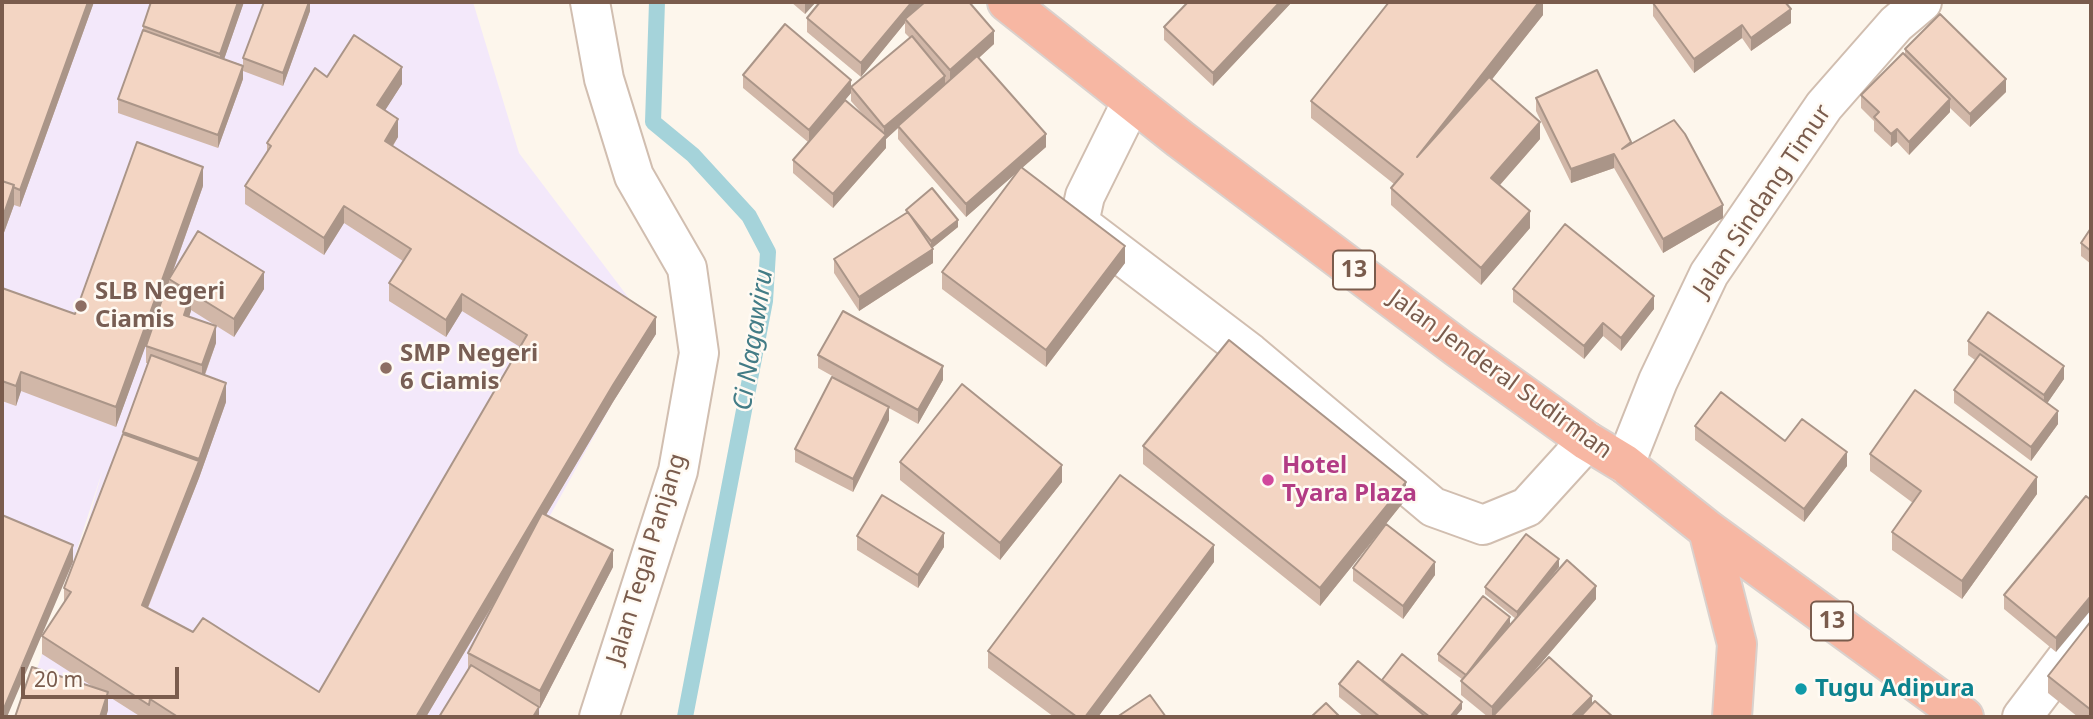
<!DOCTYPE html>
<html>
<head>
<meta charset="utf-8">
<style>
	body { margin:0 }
	#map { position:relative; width:2093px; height:719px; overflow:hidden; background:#fdf6ec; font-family:"Noto Sans",sans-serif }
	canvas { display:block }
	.frame { position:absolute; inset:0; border:4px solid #7a5c4d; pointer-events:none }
	.scale { position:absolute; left:21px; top:667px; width:158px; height:32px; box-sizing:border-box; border:4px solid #7a5c4d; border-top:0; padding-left:9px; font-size:21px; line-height:24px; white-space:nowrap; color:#7a5c4d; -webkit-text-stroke:5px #fffaf3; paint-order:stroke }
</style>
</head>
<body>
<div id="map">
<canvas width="2093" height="719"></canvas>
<div class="frame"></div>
<div class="scale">20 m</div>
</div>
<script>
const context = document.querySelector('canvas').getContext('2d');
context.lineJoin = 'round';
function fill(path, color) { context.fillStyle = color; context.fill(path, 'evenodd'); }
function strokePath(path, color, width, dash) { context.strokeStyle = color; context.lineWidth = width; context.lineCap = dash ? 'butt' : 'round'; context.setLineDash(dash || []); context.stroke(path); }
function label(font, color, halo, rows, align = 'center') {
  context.font = font + ' "Noto Sans",sans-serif'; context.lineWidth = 5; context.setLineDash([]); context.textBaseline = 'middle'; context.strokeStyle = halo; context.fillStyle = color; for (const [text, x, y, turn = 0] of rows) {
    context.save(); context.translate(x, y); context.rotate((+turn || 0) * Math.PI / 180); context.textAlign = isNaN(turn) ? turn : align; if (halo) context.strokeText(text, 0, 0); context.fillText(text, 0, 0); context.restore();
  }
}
fill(new Path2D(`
	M8,2H473L519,153L656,334L613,402L542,530L613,567L540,708L539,717H21L42,654L64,606L103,469L73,562L2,717V19Z`), '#f3e8fa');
strokePath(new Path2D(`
	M657,2L653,122L693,155L749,216L768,252L765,301L685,717`), '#a5d3da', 16);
const minor = new Path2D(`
	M590,2L604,79L634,176L687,268L699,353L678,471L599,717
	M1132,101L1085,196L1079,223L1250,353L1433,507L1483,525L1527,507L1587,441
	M1625,464L1658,381L1709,274L1824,106L1896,24L1922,2
	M2022,717L2091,626`);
const highway = new Path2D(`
	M1007,2L1180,139L1458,348L1587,441L1625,464L1708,530L1964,717
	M1708,530L1737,644L1732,717`);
strokePath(minor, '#d1beb0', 42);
strokePath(highway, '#dad1cd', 42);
strokePath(minor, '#fff', 38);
strokePath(highway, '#f7b7a3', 38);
fill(new Path2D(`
	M2,2H94L20,207L14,205L2,238Z
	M244,2L224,59L243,65V58L310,2V11L283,86L243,71V79L218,148L118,113V99L143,30V26Z
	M791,2H816L805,14Z
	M1292,2L1213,86L1164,40V27Z
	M1543,2V15L1492,79L1540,139L1500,185L1530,228L1481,285L1391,205V188L1394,184L1311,118V101Z
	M1653,3L1791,23L1751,51L1742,38L1694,73L1653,16Z
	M917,9L994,44L979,58L1046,147L1022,168L1125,263L1046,367L942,289V272L1016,173L966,217L898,139V128L886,139V148L833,208L793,173V160L808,142L743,88V75L851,93L845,100L864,116L851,101V87L910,38L905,33V23L861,77L807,32V18Z
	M1905,49L2006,92L1970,127L1950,108V112L1909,155L1897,142L1891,147L1874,131V121L1861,108V95L1905,55Z
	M327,77L402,84L385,110L398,137L393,146L656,334L613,402L546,515L613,567L540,708H539V717L468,671V653L500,593L426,717H141L108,696V710L106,717H15L95,688L42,654V636L64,603V588L123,434L148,363H146V346L160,305L116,427L21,391L16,406L2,401V288L75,314L203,186L172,274L264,289L234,337L191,310L189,317L216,343L205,375L226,402L199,478L148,608L193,632L319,692L520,347L462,311L446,337L389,301V283L403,261L344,223L324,255L245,204V186L267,153V143Z
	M1536,98L1631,144L1723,218L1663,253L1614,168L1571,183L1536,111Z
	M906,210L958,227L932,248L933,263L859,311L834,273V259L906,213Z
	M2091,228V264L2081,256V243Z
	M1513,289L1654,309L1621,351L1603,336L1584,359L1513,302Z
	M1968,341L2064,379L2047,403L2058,424L2031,461L1954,403V390L1975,360L1968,355Z
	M818,355L943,380L918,424L889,408V420L853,492L795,462V449L868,396L818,368Z
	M1695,426L1785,441L1847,466L1804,522L1695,440Z
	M1143,446L1406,499L1320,606L1143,464Z
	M1870,454L2037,494L1962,599L1892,550V532L1913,503L1870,471Z
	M900,462L1062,482L1000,560L900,480Z
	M2091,500L2056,652L2004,609V595Z
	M857,536L944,547L918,588L857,550Z
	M1214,562L1098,717H1054L988,668V651Z
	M1559,567L1546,583L1596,599L1517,691L1592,705L1613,717H1488L1461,695V681L1463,680L1438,661V654L1510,624L1502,634L1516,619L1485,594V587Z
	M1353,568L1435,575L1403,619L1353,581Z
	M2091,621V717H2078L2048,693V676Z
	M1382,681L1462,709L1455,717H1364L1339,697V684Z`), '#d1b7a8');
fill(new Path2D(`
	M88,2H94L20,207V190Z
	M238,2H244L220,71V54Z
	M309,2H310V11L283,86V73Z
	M805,2H816L805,14Z
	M912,2H923L907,21L905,19V23L861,77V63Z
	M1280,2H1292L1213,86V73Z
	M1539,2H1543V15L1417,174V157Z
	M1791,9V23L1751,51V38Z
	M1742,25V38L1694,73V59Z
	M994,31V44L950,84V70Z
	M243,66V79L218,148V135Z
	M402,67V84L377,123V105Z
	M945,76V89L898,126V128L886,139V148L833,208V194L884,137V127Z
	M2006,79V92L1970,127V114Z
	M851,80V93L809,143V130Z
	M1950,99V112L1909,155V142Z
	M398,119V137L385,158V141Z
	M1540,122V139L1491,195V178Z
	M1897,129V142L1891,147V134Z
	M1046,134V147L966,217V204Z
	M1614,154V168L1571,183V169Z
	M203,167V186L170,279H169V282L116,427V407Z
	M14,185V205L2,238V219Z
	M1723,205V218L1663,253V239Z
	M344,206V223L324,255V238Z
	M1530,211V228L1481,285V268Z
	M958,220V227L931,249V241Z
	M1125,246V263L1046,367V350Z
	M933,249V263L859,311V297Z
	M264,272V289L234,337V319Z
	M191,294V311L184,332V315Z
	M462,294V311L446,337V320Z
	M1654,296V309L1621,351V338Z
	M656,317V334L613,402L426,717H416L613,385Z
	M1603,323V336L1584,359V346Z
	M216,326V343L202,382V365Z
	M943,366V380L918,424V410Z
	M2064,366V379L2044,408V395Z
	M21,372V391L16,406V386Z
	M226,383V402L199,478V459Z
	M889,407V420L853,492V479Z
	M2058,411V424L2031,461V447Z
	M1847,452V466L1804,522V509Z
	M199,461V478L142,622V605Z
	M1062,465V482L1000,560V543Z
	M2037,477V494L1962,599V581Z
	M1406,482V499L1320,606V588Z
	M944,533V547L918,588V575Z
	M73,545V562L7,717H2V713Z
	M1214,545V562L1098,717H1085Z
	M613,550V567L540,708V691Z
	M1559,559V567L1517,620V612Z
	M1435,562V575L1403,619V606Z
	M1596,586V599L1495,717H1492V707Z
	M2091,596V610L2056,652V638Z
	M1510,617V624L1466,682V675Z
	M108,692V710L106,717H100Z
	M1592,696V709L1584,717H1571Z
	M1462,702V709L1455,717H1450Z
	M539,707V717H533Z`), '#aa9588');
const building = new Path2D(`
	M2,2H88L20,190L13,187L14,185L2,181Z
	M151,2H238L220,54L143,26Z
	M264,2H309L283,73L243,58Z
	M820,2H912L861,63L807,18Z
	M925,2H969L994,31L950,70L905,19Z
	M1188,2H1280L1213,73L1164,27Z
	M1389,2H1539L1417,157L1489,77L1540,122L1491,178L1530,211L1481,268L1391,188L1403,174L1311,101Z
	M1654,2H1785L1791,9L1751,38L1742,25L1694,59L1653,3Z
	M1940,14L2006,79L1970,114L1905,49Z
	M785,24L851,80L809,130L743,75Z
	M143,30L243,66L218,135L118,99Z
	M354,35L402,67L377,105L398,119L385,141L656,317L613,385L416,717H178L150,699L149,705L42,636L71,592L64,588L123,434L199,461L142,605L193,632L203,618L319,692L527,335L462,294L446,320L389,283L411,249L344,206L324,238L245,186L271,146L267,143L315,68L327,77Z
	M912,36L945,76L884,127L851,87Z
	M1903,53L1950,99L1909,142L1897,129L1891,134L1874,117L1879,112L1861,95Z
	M977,56L1046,134L966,204L898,126Z
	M1597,70L1631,142L1622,149L1674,120L1685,134L1723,205L1663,239L1614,154L1571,169L1536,98Z
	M845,100L886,135L833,194L793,160Z
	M137,142L203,167L116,407L21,372L16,386L2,381V288L75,314Z
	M1021,167L1125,246L1046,350L942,272Z
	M2,181L14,185L2,219Z
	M932,188L958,220L931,241L906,210Z
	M908,212L933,249L859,297L834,259Z
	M1565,224L1654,296L1621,338L1603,323L1584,346L1513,289Z
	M2091,228V251L2081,243Z
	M198,231L264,272L234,319L169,279Z
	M167,285L191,294L184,315L216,326L202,365L146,346Z
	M843,311L943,366L918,410L818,355Z
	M1988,312L2064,366L2044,395L1968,341Z
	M1229,340L1406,482L1320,588L1143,446Z
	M1980,354L2058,411L2031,447L1954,390Z
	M151,355L226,383L199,459L123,432Z
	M832,377L889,407L853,479L795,449Z
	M962,384L1062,465L1000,543L900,462Z
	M1915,390L2037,477L1962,581L1892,532L1921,491L1870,454Z
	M1721,392L1785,441L1802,419L1847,452L1804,509L1695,426Z
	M1120,475L1214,545L1085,717H1077L988,651Z
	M882,495L944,533L918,575L857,536Z
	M2086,496L2091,500V596L2056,638L2004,595Z
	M542,513L613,550L540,691L468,653Z
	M2,515L73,545L2,713Z
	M1386,524L1435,562L1403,606L1353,568Z
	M1526,534L1559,559L1517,612L1485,587Z
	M1567,560L1596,586L1492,707L1461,681Z
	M1483,596L1510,617L1466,675L1438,654Z
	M2091,621V710L2048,676Z
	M1402,654L1462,702L1450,717H1430L1382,680Z
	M1549,657L1592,696L1571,717H1492Z
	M1358,661L1426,717H1380L1339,684Z
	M471,665L539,707L533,717H439Z
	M32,667L108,692L100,717H15Z
	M1150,695L1166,717H1117Z
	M1595,701L1613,717H1580Z
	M1326,703L1340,717H1311Z`);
fill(building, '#f3d5c3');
strokePath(building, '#aa9588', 2);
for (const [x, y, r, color] of [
	[81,306,7,"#8d6e63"],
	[386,368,7,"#8d6e63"],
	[1268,480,7,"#d1479c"],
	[1801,689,7,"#0f9aa8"]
]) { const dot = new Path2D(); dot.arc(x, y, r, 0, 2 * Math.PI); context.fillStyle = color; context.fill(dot); strokePath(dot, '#fffaf3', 2.5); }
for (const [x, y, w] of [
	[1354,270,42],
	[1832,621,42]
]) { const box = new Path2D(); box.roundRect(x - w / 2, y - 19.5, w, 39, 5); context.fillStyle = '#fffaf3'; context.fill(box); strokePath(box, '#7a5c4d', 2); }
label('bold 23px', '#7a5c4d', null, [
	["13",1354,270],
	["13",1832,621]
]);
label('24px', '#7a5c4d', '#fffaf3', [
	["Jalan Sindang Timur",1763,201,-56],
	["Jalan Jenderal Sudirman",1500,375,36],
	["Jalan Tegal Panjang",647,559,-73]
]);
label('bold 24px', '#785e54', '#fffaf3', [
	["SLB Negeri",95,292],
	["Ciamis",95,320],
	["SMP Negeri",400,354],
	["6 Ciamis",400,382]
], 'left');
label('bold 24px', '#b23c85', '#fffaf3', [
	["Hotel",1282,466],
	["Tyara Plaza",1282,494]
], 'left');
label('bold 24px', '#0d838f', '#fffaf3', [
	["Tugu Adipura",1815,689]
], 'left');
label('italic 26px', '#437c86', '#fffaf3', [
	["Ci Nagawiru",754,340,-81]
]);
</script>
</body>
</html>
